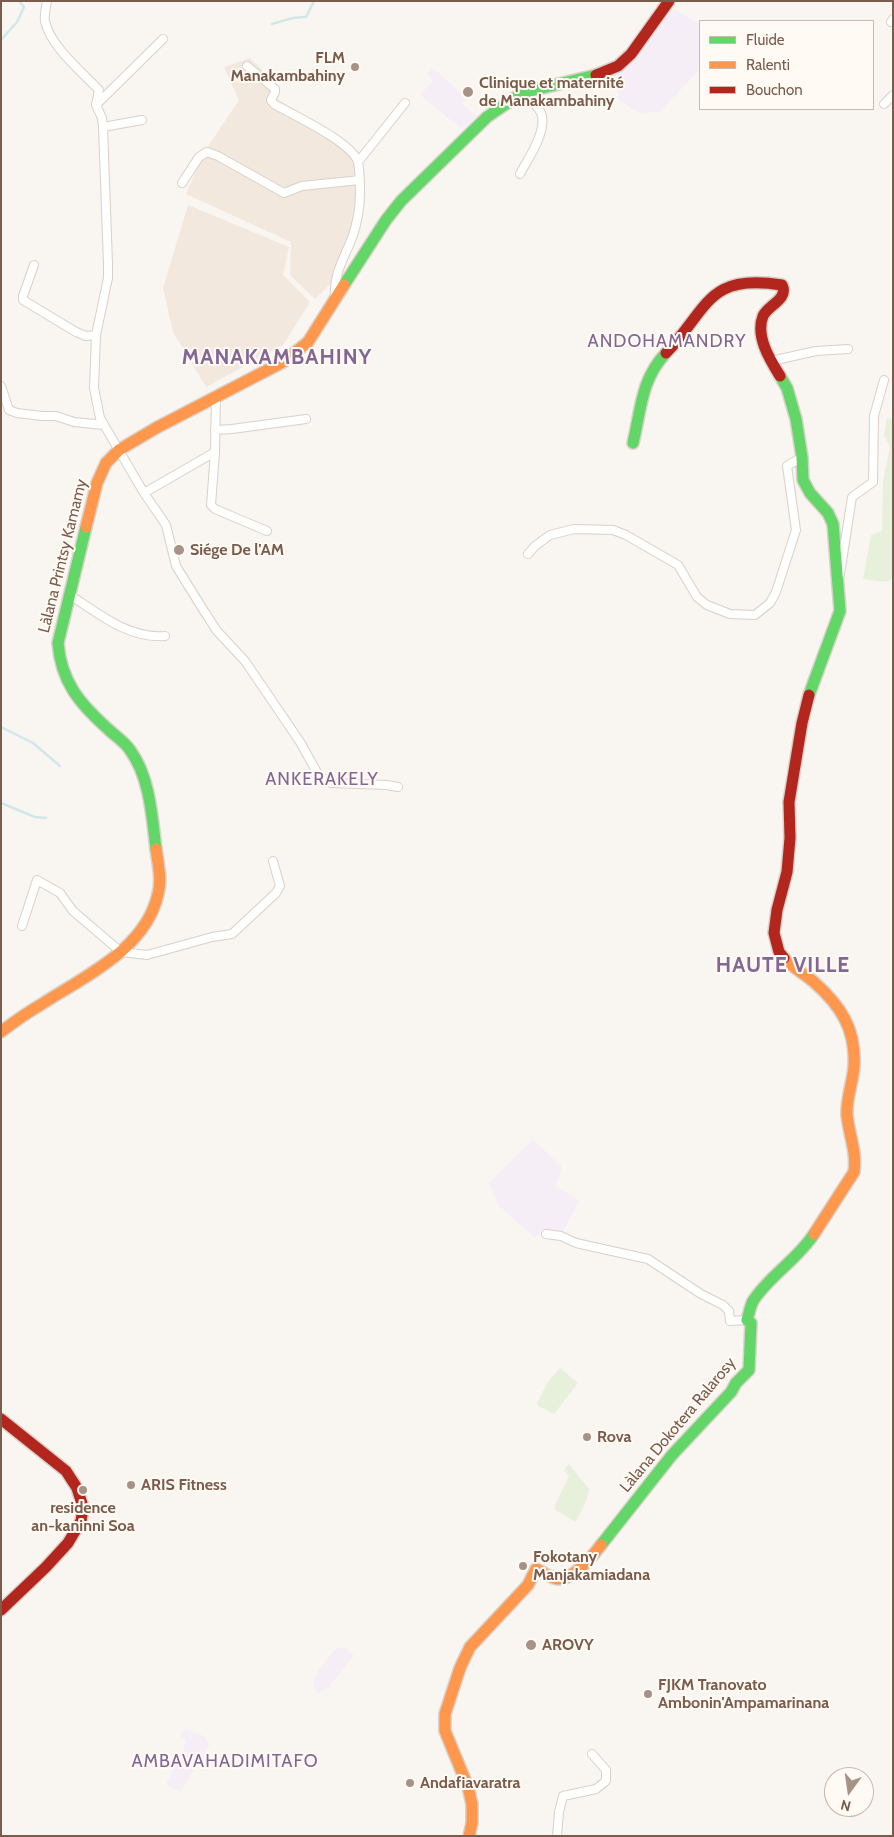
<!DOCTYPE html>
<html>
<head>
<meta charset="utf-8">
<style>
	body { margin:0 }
	#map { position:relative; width:894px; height:1837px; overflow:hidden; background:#f9f5f0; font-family:Cabin,sans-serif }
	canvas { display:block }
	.frame { position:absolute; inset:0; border:2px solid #7a5c4d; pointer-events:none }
	.legend { position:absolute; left:699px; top:20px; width:175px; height:90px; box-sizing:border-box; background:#fffaf3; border:1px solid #cabbb1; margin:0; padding:6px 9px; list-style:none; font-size:15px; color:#7a5c4d }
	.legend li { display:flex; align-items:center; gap:10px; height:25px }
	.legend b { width:25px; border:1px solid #cabbb1 }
	.north { position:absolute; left:824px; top:1767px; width:50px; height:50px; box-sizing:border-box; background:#fffaf3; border:1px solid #cabbb1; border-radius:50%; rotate:194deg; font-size:14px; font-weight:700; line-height:20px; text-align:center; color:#7a5c4d }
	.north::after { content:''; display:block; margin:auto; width:18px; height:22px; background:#a69286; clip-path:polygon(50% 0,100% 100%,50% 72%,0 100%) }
</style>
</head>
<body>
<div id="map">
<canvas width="894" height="1837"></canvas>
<div class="frame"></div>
<ul class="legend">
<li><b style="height:6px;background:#63d668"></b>Fluide</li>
<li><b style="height:6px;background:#ff974d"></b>Ralenti</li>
<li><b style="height:6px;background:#b3261e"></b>Bouchon</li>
</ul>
<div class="north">N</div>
</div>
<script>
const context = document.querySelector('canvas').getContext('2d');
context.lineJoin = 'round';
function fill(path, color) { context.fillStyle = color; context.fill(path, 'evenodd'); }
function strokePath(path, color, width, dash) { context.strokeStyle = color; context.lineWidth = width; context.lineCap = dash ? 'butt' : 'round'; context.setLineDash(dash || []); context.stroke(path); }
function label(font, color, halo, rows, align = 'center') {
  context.font = font + ' Cabin,sans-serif'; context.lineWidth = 4; context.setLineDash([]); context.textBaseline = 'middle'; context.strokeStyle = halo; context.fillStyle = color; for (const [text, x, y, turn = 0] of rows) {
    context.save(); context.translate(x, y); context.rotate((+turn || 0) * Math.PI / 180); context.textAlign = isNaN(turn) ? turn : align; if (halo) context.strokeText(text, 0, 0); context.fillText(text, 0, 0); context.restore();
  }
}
fill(new Path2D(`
	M250,58L272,80L274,97L341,137L360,159L354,220L339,275L315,299L290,275L291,242L186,194L203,154L239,100L224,67Z
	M188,205L289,247L283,275L310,302L283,345L206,387L173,332L163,288Z`), '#f2e8de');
fill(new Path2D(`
	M673,9L700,24V69L660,112L638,113L618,99L617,87L612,76Z
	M433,68L467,98L462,104L477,116L462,129L420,95L433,81L427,74Z
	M533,1139L562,1167L556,1186L579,1201L562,1233L543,1229L535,1238L499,1206L489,1183Z
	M337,1647L345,1649L354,1655L337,1677L330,1684L331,1686L318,1694L313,1686L318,1671Z
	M183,1729L202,1735L210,1744L180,1792L166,1784L184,1749L186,1739L181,1737Z`), '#f6eef6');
fill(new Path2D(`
	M887,418L893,419V578L887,582L863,579L871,535L882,531L883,481L890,446L884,436Z
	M560,1368L578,1383L554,1414L538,1406L537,1403L548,1382Z
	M569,1464L589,1489L587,1499L576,1522L555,1510L556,1503L569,1476L564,1470Z`), '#e7f0db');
strokePath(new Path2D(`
	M272,24C284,21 293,16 306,17L314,1
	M1,40L17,22L24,7L19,1
	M1,727L33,743L60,766
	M1,803L35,817L46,818`), '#d0e8ea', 2.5);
const street = new Path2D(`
	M47,1C46,7 44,15 45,21C50,46 82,72 99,90L96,105L102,118L103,127L142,120
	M891,22L893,19
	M247,66L275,89V92L271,100L274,104C293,115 352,142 358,162C360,172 360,183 360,193C360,208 357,224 352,238C343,261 333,274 335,300
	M97,104L163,39
	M884,104L893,95
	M358,162L405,103
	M520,174C528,159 548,130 541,113C537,104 529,99 522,93
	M182,183L199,157L207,152L218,156L284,193L302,186L360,180
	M34,265L23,296V300L76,332L86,336L96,335L108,278V264L103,127
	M96,335L94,388L100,418L144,493L166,525L176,566L204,611L217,631L245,661L300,742L319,776L331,783L387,785L398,787
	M771,361L816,351L848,349
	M1,386L9,410L17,413L42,416H56L74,422L104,425
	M215,430L232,429L306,419
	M215,452L216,396
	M144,493L215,452L211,505L215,509L267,531
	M528,554L535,546L550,535L574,529L613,530L626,535L678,565L697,597L707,605L730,614L755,615L770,603L776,592L796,530L787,466L802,457
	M840,574L852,497L873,482L874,416L884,380
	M70,595C99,614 129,639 165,636
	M22,926L37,880L60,893L73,911L121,952L147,955L212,937L232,934L276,893L280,886L273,861
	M546,1234L561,1236L576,1243L648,1259L701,1294L723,1305L729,1311L730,1321L747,1320
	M557,1836L559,1812L563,1796L596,1789L606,1781V1770L592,1754`);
const fast = new Path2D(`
	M344,285L386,220L401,201L487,117L522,93L596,75
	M780,376L787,388L796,419L802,457L803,480L810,493L828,513L833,524L840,611L809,695
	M633,443C641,410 641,379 666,353
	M86,527L58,643C61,682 80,704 108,729C115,736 125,742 130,750C150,777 152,817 156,849
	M601,1545L672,1455L731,1392L736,1383L749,1370L751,1323L747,1320C749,1314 750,1307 753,1301C769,1276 797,1260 814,1234`);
const slow = new Path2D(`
	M86,527L97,483L106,463L119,450L156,428L283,362L308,342L344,285
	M784,958C793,968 805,974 814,982C841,1006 856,1029 854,1066C853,1082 846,1099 847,1115C849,1135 857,1152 854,1172L814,1234
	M1,1032C14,1022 28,1012 42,1004C85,976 146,949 158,894C162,880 158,863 156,849
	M469,1836L472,1823V1804L468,1787L445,1731V1714L460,1668L470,1647L528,1585L536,1569C542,1572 548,1576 554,1578C570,1584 592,1557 601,1545`);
const jam = new Path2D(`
	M596,75L618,66L631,54L669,1
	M666,353C709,308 707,273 782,285C789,299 768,305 763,316C755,336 770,360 780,376
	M784,958L779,952L774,933L777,910L787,872L790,838L789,802L802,723L809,695
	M1,1419L66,1471L77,1488L83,1507L81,1521L68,1543L46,1567L1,1610`);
strokePath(street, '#d7d1cb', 10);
strokePath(fast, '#d9d2cb', 14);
strokePath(slow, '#d9d2cb', 14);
strokePath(jam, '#d9d2cb', 14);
strokePath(street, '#fefefd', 8);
strokePath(fast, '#63d668', 11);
strokePath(slow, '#ff974d', 11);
strokePath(jam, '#b3261e', 11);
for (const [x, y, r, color] of [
	[355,67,5,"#a69286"],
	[468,92,6,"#a69286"],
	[179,550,6,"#a69286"],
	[587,1437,5,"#a69286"],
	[131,1485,5,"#a69286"],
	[83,1490,5,"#a69286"],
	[523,1566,5,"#a69286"],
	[531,1645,6,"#a69286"],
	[648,1694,5,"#a69286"],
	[410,1783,5,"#a69286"]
]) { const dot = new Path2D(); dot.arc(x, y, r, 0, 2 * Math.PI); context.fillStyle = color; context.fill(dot); strokePath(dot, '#fffaf3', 2); }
label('bold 16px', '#7a5c4d', '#fffaf3', [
	["FLM",345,58,"right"],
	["Manakambahiny",345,76,"right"],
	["Clinique et maternité",479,83],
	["de Manakambahiny",479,101],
	["Siége De l'AM",190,550],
	["Rova",597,1437],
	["ARIS Fitness",141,1485],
	["residence",83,1508,"center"],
	["an-kaninni Soa",83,1526,"center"],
	["Fokotany",533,1557],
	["Manjakamiadana",533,1575],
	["AROVY",542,1645],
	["FJKM Tranovato",658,1685],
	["Ambonin'Ampamarinana",658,1703],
	["Andafiavaratra",420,1783]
], 'left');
label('16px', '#7a5c4d', '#fffaf3', [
	["Làlana Printsy Kamamy",63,556,-76],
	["Làlana Dokotera Ralarosy",678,1425,-50]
]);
context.letterSpacing = '1px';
label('18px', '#846695', '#fffaf3', [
	["ANDOHAMANDRY",667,342],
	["ANKERAKELY",322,780],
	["AMBAVAHADIMITAFO",225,1762]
]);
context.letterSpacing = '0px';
context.letterSpacing = '1px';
label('bold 21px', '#846695', '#fffaf3', [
	["MANAKAMBAHINY",277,358],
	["HAUTE VILLE",783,966]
]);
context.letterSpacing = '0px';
</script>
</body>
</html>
